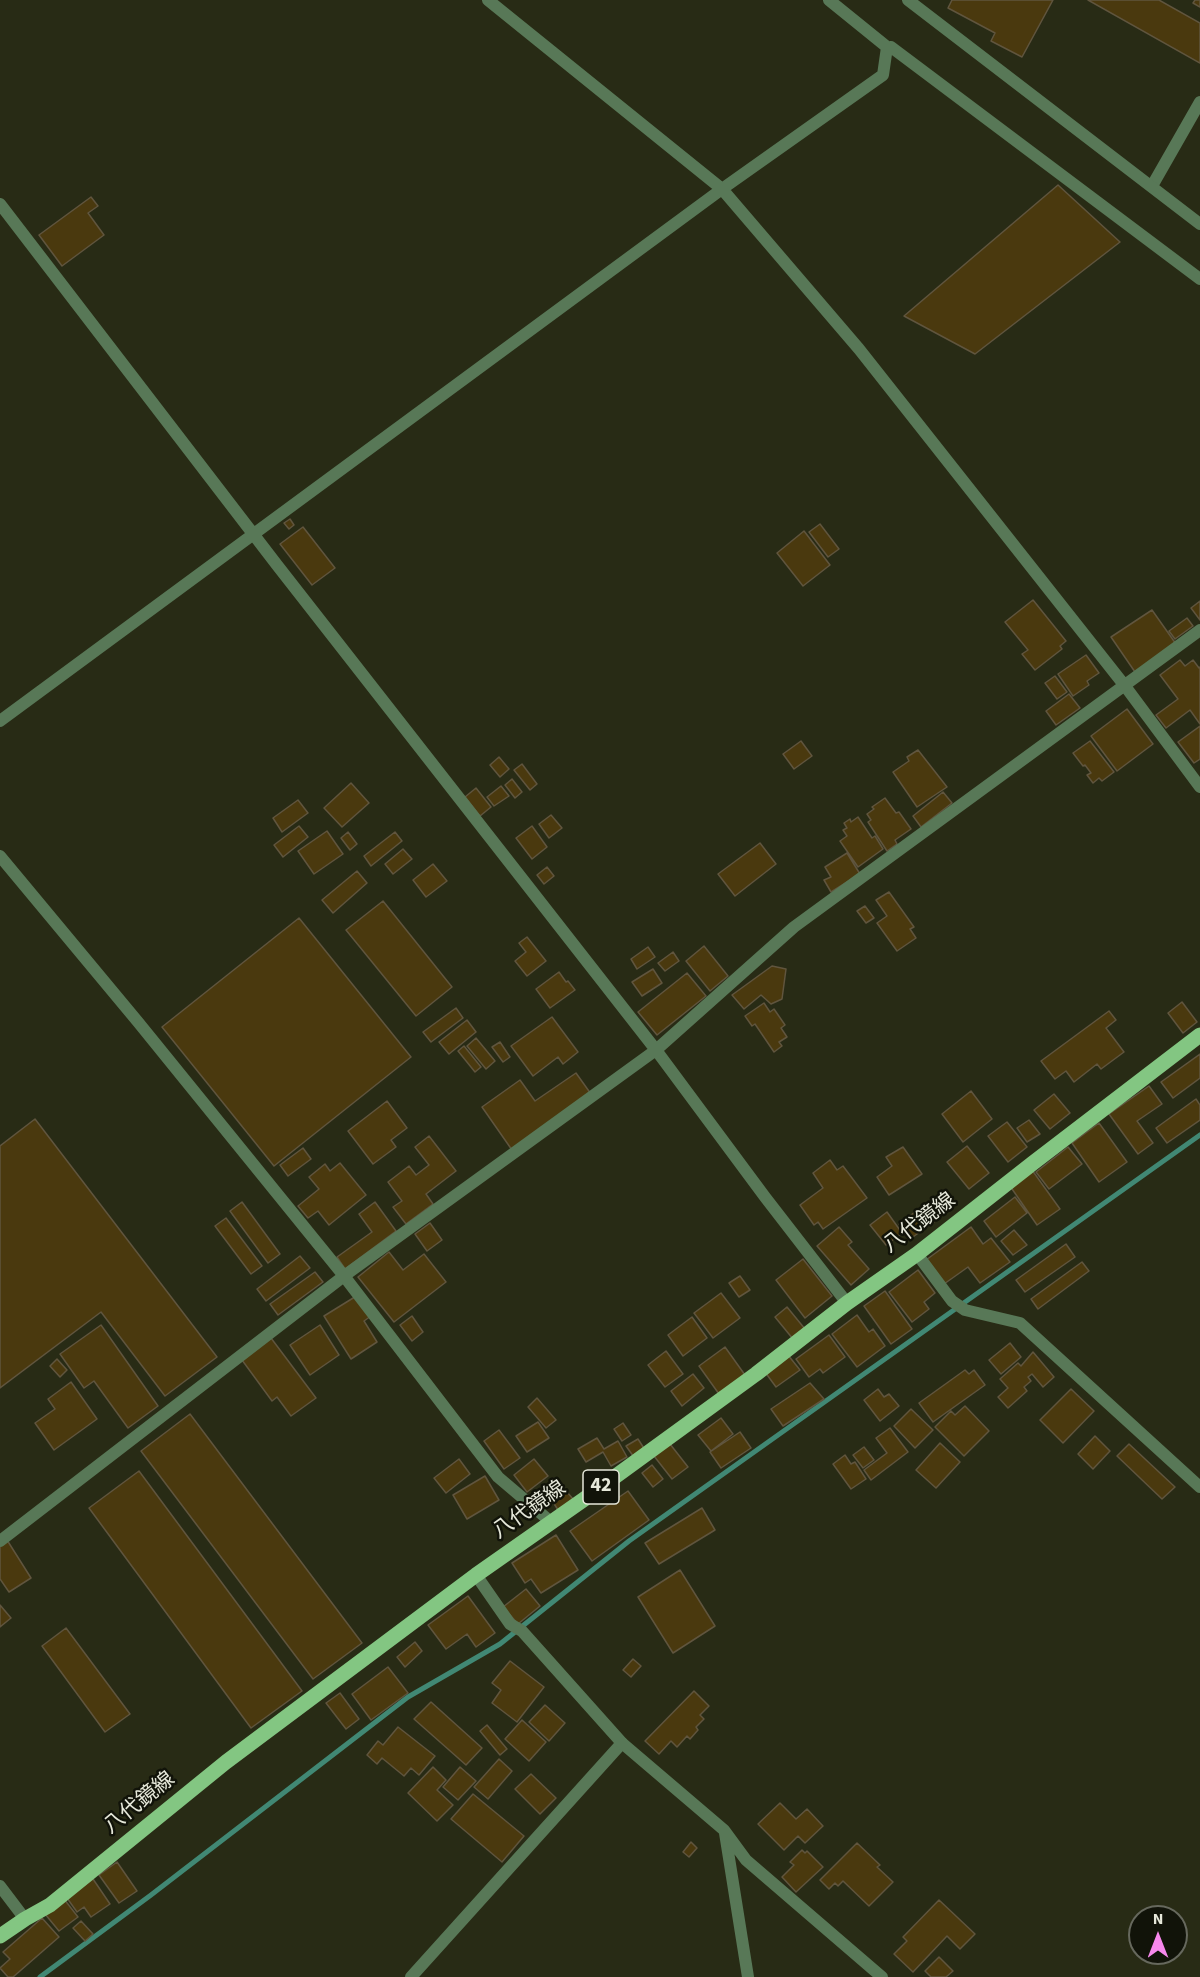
<!DOCTYPE html>
<html>
<head>
<meta charset="utf-8">
<style>
	body { margin:0 }
	#map { position:relative; width:1200px; height:1977px; overflow:hidden; background:#282b15; font-family:"Source Sans 3",sans-serif }
	canvas { display:block }
	.north { position:absolute; left:1128px; top:1905px; width:60px; height:60px; box-sizing:border-box; background:#111309; border:2px solid #66685d; border-radius:50%; rotate:0deg; font-size:16px; font-weight:700; line-height:24px; text-align:center; color:#e6e8da }
	.north::after { content:''; display:block; margin:auto; width:21px; height:27px; background:#f788ec; clip-path:polygon(50% 0,100% 100%,50% 72%,0 100%) }
</style>
</head>
<body>
<div id="map">
<canvas width="1200" height="1977"></canvas>
<div class="north">N</div>
</div>
<script>
const context = document.querySelector('canvas').getContext('2d');
context.lineJoin = 'round';
function strokePath(path, color, width, dash) { context.strokeStyle = color; context.lineWidth = width; context.lineCap = dash ? 'butt' : 'round'; context.setLineDash(dash || []); context.stroke(path); }
function fill(path, color) { context.fillStyle = color; context.fill(path, 'evenodd'); }
function label(font, color, halo, rows, align = 'center') {
  context.font = font + ' "Source Sans 3","Noto Sans JP",sans-serif'; context.lineWidth = 5; context.setLineDash([]); context.textBaseline = 'middle'; context.strokeStyle = halo; context.fillStyle = color; for (const [text, x, y, turn = 0] of rows) {
    context.save(); context.translate(x, y); context.rotate((+turn || 0) * Math.PI / 180); context.textAlign = isNaN(turn) ? turn : align; if (halo) context.strokeText(text, 0, 0); context.fillText(text, 0, 0); context.restore();
  }
}
strokePath(new Path2D(`
	M40,1977L151,1895L408,1697L500,1644L629,1541L1200,1135`), '#418874', 5);
const building = new Path2D(`
	M952,0H1053L1022,57L991,41L995,33L948,8Z
	M1088,0H1159L1200,23V63Z
	M1195,0H1200V7L1193,3Z
	M1058,185L1120,242L975,354L904,316Z
	M91,197L98,206L88,213L104,235L62,266L39,235Z
	M290,519L294,525L289,529L284,523Z
	M820,524L839,549L828,557L809,532Z
	M303,527L335,568L312,585L280,544Z
	M804,531L830,565L803,586L777,553Z
	M1033,600L1066,641L1060,646L1062,649L1035,670L1022,654L1028,650L1005,622Z
	M1200,601V620L1191,608Z
	M1152,610L1176,644L1135,672L1111,637Z
	M1187,618L1193,626L1175,639L1169,631Z
	M1086,655L1099,673L1087,681L1089,685L1073,696L1058,674Z
	M1180,660L1185,666L1193,660L1199,668L1200,667V724L1190,710L1166,728L1156,715L1178,699L1160,675Z
	M1055,676L1067,692L1057,699L1045,683Z
	M1069,694L1080,708L1056,725L1046,711Z
	M1127,709L1153,744L1117,771L1091,736Z
	M1200,726V759L1194,763L1178,742Z
	M801,741L812,756L794,769L783,754Z
	M1090,741L1114,772L1102,781L1099,778L1093,783L1087,775L1091,773L1085,765L1083,766L1073,753Z
	M918,750L947,787L917,807L893,772L909,761L907,757Z
	M499,757L509,769L500,777L490,765Z
	M522,764L537,784L530,790L514,770Z
	M512,779L522,792L515,798L505,785Z
	M351,783L369,803L342,827L324,808Z
	M501,786L509,796L494,806L487,797Z
	M476,788L491,807L480,816L465,797Z
	M943,792L952,803L921,827L913,816Z
	M885,798L896,813L899,812L911,829L895,840L897,844L887,851L868,822L871,820L867,814L874,809L872,807Z
	M298,800L308,813L282,832L273,818Z
	M551,815L562,828L549,838L539,824Z
	M858,817L872,838L875,836L883,849L858,867L840,841L847,836L843,830L847,828L844,823L850,819L851,822Z
	M299,826L308,837L283,857L274,845Z
	M532,826L547,847L532,859L516,838Z
	M327,831L343,854L314,874L298,851Z
	M348,832L357,844L350,850L341,838Z
	M395,832L402,841L371,866L364,856Z
	M760,843L776,864L735,896L718,874Z
	M403,849L412,859L393,874L385,864Z
	M847,853L860,874L831,892L824,880L831,877L825,867Z
	M433,864L447,881L426,897L413,880Z
	M547,867L554,876L544,884L537,875Z
	M357,871L367,883L333,913L322,900Z
	M889,892L914,927L910,929L916,938L897,951L877,923L887,916L876,900Z
	M383,901L452,987L416,1016L346,930Z
	M865,906L874,918L866,923L857,911Z
	M299,918L411,1057L274,1166L162,1027Z
	M527,937L546,961L527,976L515,961L526,952L519,943Z
	M704,946L728,976L710,991L686,961Z
	M648,947L655,957L637,969L631,959Z
	M673,952L679,961L665,971L658,963Z
	M772,966L786,969L782,999L771,1004L761,995L744,1009L732,995Z
	M653,969L662,983L642,996L632,982Z
	M559,972L566,982L568,981L575,990L550,1008L536,989Z
	M687,973L706,996L657,1035L638,1012Z
	M1182,1002L1197,1022L1183,1033L1168,1013Z
	M764,1003L770,1012L774,1009L785,1025L781,1028L787,1037L779,1042L782,1046L774,1052L755,1024L752,1026L745,1016Z
	M456,1008L463,1018L431,1042L423,1032Z
	M1109,1011L1116,1020L1106,1028L1124,1052L1101,1069L1097,1064L1074,1082L1066,1071L1055,1079L1041,1061Z
	M552,1017L578,1052L563,1064L558,1057L533,1076L511,1046Z
	M467,1020L476,1032L449,1054L439,1042Z
	M476,1038L495,1061L486,1069L467,1046Z
	M500,1042L510,1057L503,1062L492,1047Z
	M464,1046L481,1067L475,1072L458,1051Z
	M1200,1054V1078L1173,1098L1161,1082Z
	M576,1073L591,1094L512,1150L482,1107L520,1080L535,1101Z
	M1149,1086L1162,1104L1137,1121L1153,1143L1138,1154L1109,1114Z
	M971,1091L992,1119L963,1142L942,1114Z
	M1054,1094L1070,1113L1050,1129L1034,1110Z
	M1196,1099L1200,1105V1120L1167,1143L1156,1128Z
	M387,1101L407,1128L391,1140L396,1147L373,1164L348,1131Z
	M35,1119L217,1357L165,1396L101,1312L0,1388V1146Z
	M1029,1120L1040,1134L1027,1142L1017,1128Z
	M1007,1122L1027,1147L1008,1162L988,1136Z
	M1099,1123L1127,1162L1099,1182L1072,1143Z
	M429,1136L456,1171L426,1194L433,1204L406,1224L393,1207L402,1201L388,1182L409,1166L416,1175L429,1165L415,1147Z
	M967,1146L989,1173L969,1189L947,1162Z
	M903,1147L922,1174L889,1195L877,1177L892,1166L886,1157Z
	M1068,1147L1082,1164L1049,1189L1036,1172Z
	M303,1148L311,1159L288,1176L280,1165Z
	M830,1160L837,1170L843,1166L867,1198L823,1229L818,1222L814,1225L800,1205L823,1188L813,1173Z
	M340,1163L366,1195L329,1225L318,1211L308,1218L298,1206L319,1189L309,1177L325,1164L330,1171Z
	M1032,1170L1060,1209L1037,1225L1010,1186Z
	M1015,1197L1027,1213L996,1237L984,1221Z
	M242,1202L280,1254L268,1263L230,1211Z
	M375,1202L396,1231L345,1269L337,1257L372,1232L359,1214Z
	M923,1206L934,1222L910,1239L899,1224Z
	M887,1212L902,1233L886,1245L870,1225Z
	M226,1218L262,1266L251,1274L215,1226Z
	M430,1223L442,1240L427,1251L415,1234Z
	M839,1227L852,1242L848,1245L869,1269L851,1285L817,1246Z
	M971,1227L983,1244L991,1238L1010,1262L980,1283L968,1267L944,1284L926,1260Z
	M1014,1230L1027,1245L1013,1255L1001,1241Z
	M1066,1244L1075,1257L1025,1292L1016,1280Z
	M389,1252L403,1270L424,1254L446,1282L394,1322L358,1277Z
	M300,1256L310,1268L266,1301L257,1289Z
	M803,1259L832,1296L805,1318L776,1280Z
	M1082,1262L1089,1271L1038,1309L1031,1299Z
	M918,1270L935,1293L924,1302L929,1309L912,1322L889,1292Z
	M315,1272L323,1282L278,1315L270,1304Z
	M740,1276L750,1290L739,1297L729,1283Z
	M885,1291L912,1329L891,1344L864,1306Z
	M721,1293L740,1318L713,1338L694,1313Z
	M358,1295L371,1316L364,1321L377,1342L351,1359L324,1316Z
	M787,1307L805,1329L793,1339L775,1317Z
	M857,1315L869,1332L873,1329L885,1346L857,1367L832,1334Z
	M412,1316L423,1332L412,1341L400,1325Z
	M692,1317L707,1338L683,1356L668,1335Z
	M101,1325L158,1406L128,1428L94,1381L84,1388L60,1354Z
	M320,1325L339,1355L310,1375L290,1345Z
	M829,1335L845,1357L823,1373L820,1369L809,1377L796,1359Z
	M271,1338L316,1398L291,1416L277,1397L272,1401L242,1360Z
	M1010,1343L1021,1357L1001,1374L989,1360Z
	M725,1347L745,1375L719,1394L699,1366Z
	M666,1351L683,1374L665,1387L648,1365Z
	M1033,1352L1054,1377L1043,1387L1032,1374L1028,1377L1031,1381L1024,1387L1027,1391L1008,1408L998,1397L1008,1388L1000,1379L1018,1363L1021,1366Z
	M788,1355L800,1370L776,1387L765,1372Z
	M57,1359L67,1370L60,1377L50,1366Z
	M965,1370L969,1374L974,1370L985,1385L933,1422L919,1403Z
	M693,1374L704,1388L682,1406L671,1391Z
	M71,1382L97,1419L54,1450L35,1423L55,1409L48,1399Z
	M810,1383L824,1399L783,1426L771,1409Z
	M878,1389L884,1397L889,1394L899,1406L880,1421L864,1400Z
	M1071,1389L1094,1411L1063,1443L1040,1420Z
	M537,1398L556,1420L546,1428L528,1407Z
	M965,1406L989,1431L964,1456L935,1427L951,1411L955,1415Z
	M911,1409L933,1430L915,1448L894,1426Z
	M190,1414L362,1643L313,1679L141,1451Z
	M721,1418L733,1434L711,1451L698,1435Z
	M538,1422L549,1438L527,1452L516,1436Z
	M623,1423L631,1435L622,1441L614,1429Z
	M890,1428L908,1452L871,1480L864,1470L887,1453L876,1438Z
	M499,1430L520,1458L504,1469L484,1441Z
	M740,1432L751,1448L721,1468L710,1452Z
	M1095,1436L1110,1451L1093,1469L1078,1454Z
	M597,1438L604,1449L618,1441L627,1457L611,1466L603,1452L586,1462L578,1449Z
	M638,1439L647,1453L636,1460L626,1446Z
	M940,1443L960,1462L936,1488L916,1470Z
	M670,1444L688,1467L672,1479L654,1456Z
	M1129,1444L1175,1487L1162,1499L1117,1456Z
	M864,1447L874,1460L863,1468L853,1455Z
	M845,1455L851,1464L855,1462L866,1479L851,1489L833,1464Z
	M459,1459L470,1474L446,1493L434,1478Z
	M534,1459L548,1476L527,1492L514,1475Z
	M652,1465L663,1479L653,1487L642,1473Z
	M139,1471L302,1691L251,1728L89,1508Z
	M485,1476L499,1500L467,1519L453,1495Z
	M628,1491L649,1520L592,1561L570,1531Z
	M567,1492L573,1499L558,1510L553,1502Z
	M702,1508L715,1530L659,1564L645,1543Z
	M556,1535L578,1570L541,1593L531,1579L525,1583L512,1563Z
	M7,1540L31,1578L9,1592L0,1579V1545Z
	M680,1570L715,1626L673,1653L638,1597Z
	M526,1589L540,1606L518,1624L503,1607Z
	M468,1596L495,1633L476,1647L467,1634L446,1649L428,1625Z
	M0,1605L11,1618L0,1627Z
	M66,1628L130,1714L105,1732L42,1646Z
	M415,1642L422,1651L405,1667L397,1657Z
	M633,1659L641,1666L631,1677L623,1670Z
	M510,1661L544,1687L517,1722L492,1703L501,1690L492,1683Z
	M388,1667L408,1693L371,1720L352,1694Z
	M694,1691L709,1706L700,1715L704,1719L696,1727L698,1730L690,1739L687,1736L677,1747L671,1741L659,1754L645,1741Z
	M340,1693L359,1719L346,1729L326,1703Z
	M431,1702L482,1748L466,1765L414,1719Z
	M545,1705L565,1723L549,1741L529,1722Z
	M522,1720L546,1742L529,1761L505,1739Z
	M487,1725L507,1749L500,1755L480,1731Z
	M398,1727L435,1756L419,1775L411,1768L404,1776L382,1758L377,1764L367,1755L378,1741L383,1745Z
	M499,1759L512,1771L488,1799L474,1787Z
	M433,1767L446,1780L437,1790L453,1805L437,1821L408,1793Z
	M460,1767L476,1781L458,1800L443,1787Z
	M531,1774L556,1798L540,1814L515,1789Z
	M473,1794L524,1836L502,1862L451,1819Z
	M780,1803L796,1819L807,1809L823,1826L805,1843L798,1836L784,1850L758,1824Z
	M691,1842L697,1848L689,1857L683,1852Z
	M857,1843L880,1865L877,1867L893,1882L869,1906L843,1881L838,1886L835,1883L829,1889L820,1880Z
	M802,1850L805,1853L807,1851L823,1867L796,1892L782,1877L794,1865L790,1862Z
	M117,1862L137,1891L119,1903L99,1875Z
	M93,1879L110,1904L91,1917L84,1907L77,1912L67,1898Z
	M64,1899L78,1917L59,1931L45,1914Z
	M939,1900L975,1934L960,1949L947,1936L913,1972L894,1954L907,1941L903,1937Z
	M42,1918L59,1937L13,1977H8L0,1968L10,1959L3,1952Z
	M81,1921L93,1934L85,1941L73,1928Z
	M939,1957L953,1971L946,1977H931L925,1971Z`);
fill(building, '#4a390e');
strokePath(building, '#60553e', 1.5);
strokePath(new Path2D(`
	M488,0L722,189L859,349L1125,686L1200,787
	M891,47L1200,279
	M1152,186L1200,102
	M0,204L277,565L656,1050L765,1197L847,1303
	M0,721L722,189L883,75L887,47L829,0
	M0,856L138,1022L344,1276L498,1477L551,1522
	M917,1254L952,1301L965,1310L1020,1323L1200,1487
	M0,1541L344,1276L656,1050L794,927L1200,630
	M0,1886L25,1919
	M411,1977L622,1743`), '#587857', 12);
strokePath(new Path2D(`
	M908,0L1200,224
	M476,1575L510,1624L522,1631L622,1743L724,1830L746,1860L882,1977
	M725,1833L748,1977`), '#587857', 12);
strokePath(new Path2D(`
	M0,1936L25,1919L50,1905L226,1762L476,1575L583,1500L756,1374L847,1303L917,1254L1033,1163L1200,1035`), '#83c682', 15);
for (const [x, y, w] of [
	[601,1487,36]
]) { const box = new Path2D(); box.roundRect(x - w / 2, y - 17, w, 34, 4.5); context.fillStyle = '#111309'; context.fill(box); strokePath(box, '#e6e8da', 1.5); }
label('bold 20px', '#e6e8da', null, [
	["42",601,1487]
]);
label('21px', '#e6e8da', '#111309', [
	["八代鏡線",920,1224,-37],
	["八代鏡線",530,1511,-35],
	["八代鏡線",140,1804,-39]
]);
</script>
</body>
</html>
